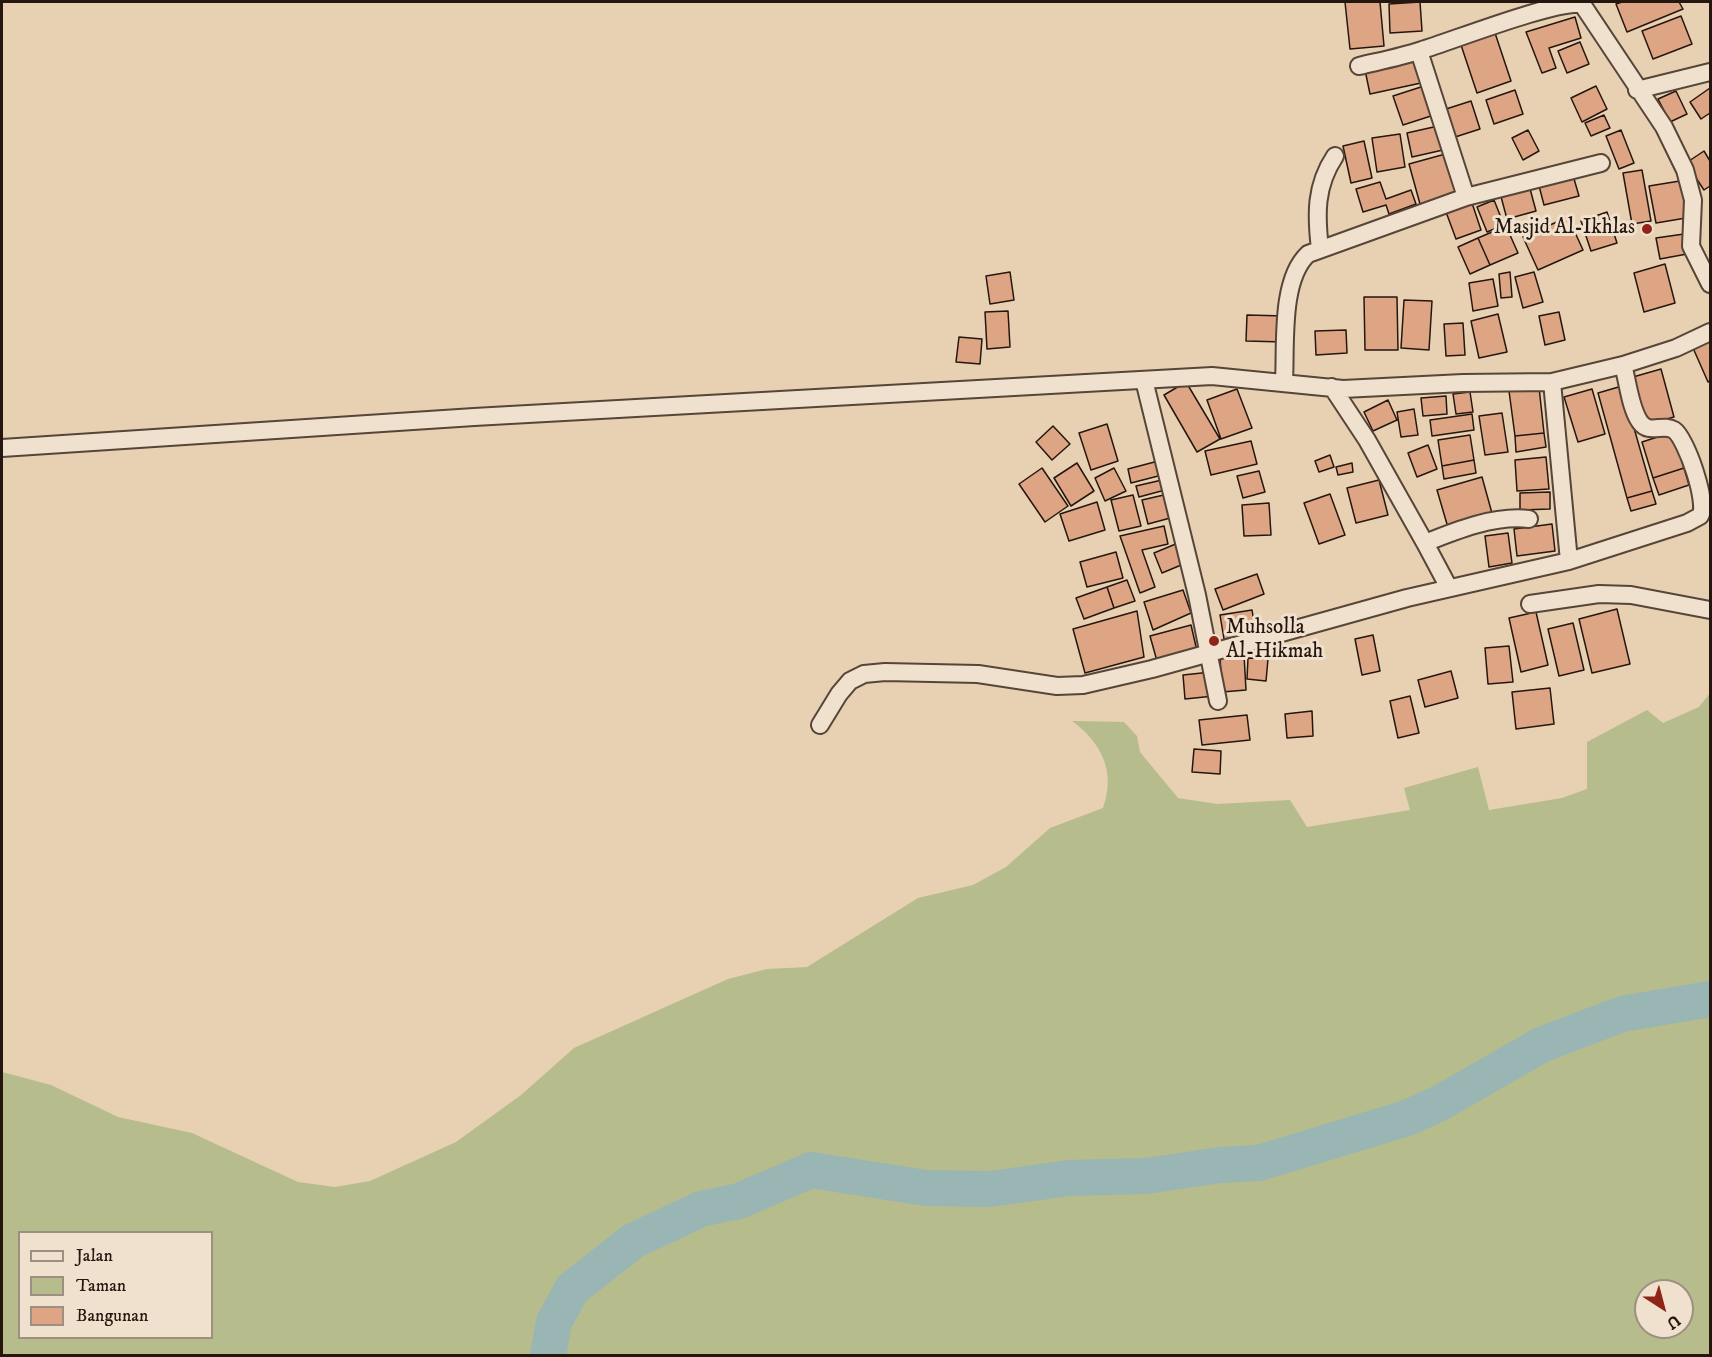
<!DOCTYPE html>
<html>
<head>
<meta charset="utf-8">
<style>
	body { margin:0 }
	#map { position:relative; width:1712px; height:1357px; overflow:hidden; background:#e7d1b2; font-family:"IM FELL DW Pica",serif }
	canvas { display:block }
	.frame { position:absolute; inset:0; border:3px solid #25160f; pointer-events:none }
	.legend { position:absolute; left:18px; top:1231px; width:195px; height:108px; box-sizing:border-box; background:#efe1cd; border:2px solid #9e9081; margin:0; padding:8px 10px; list-style:none; font-size:18px; color:#25160f }
	.legend li { display:flex; align-items:center; gap:12px; height:30px }
	.legend b { width:30px; border:2px solid #9e9081 }
	.north { position:absolute; left:1634px; top:1279px; width:60px; height:60px; box-sizing:border-box; background:#efe1cd; border:2px solid #9e9081; border-radius:50%; rotate:144deg; font-size:16px; font-weight:700; line-height:24px; text-align:center; color:#25160f }
	.north::after { content:''; display:block; margin:auto; width:21px; height:27px; background:#8f2418; clip-path:polygon(50% 0,100% 100%,50% 72%,0 100%) }
</style>
</head>
<body>
<div id="map">
<canvas width="1712" height="1357"></canvas>
<div class="frame"></div>
<ul class="legend">
<li><b style="height:8px;background:#efe1cd"></b>Jalan</li>
<li><b style="height:16px;background:#b6bc8c"></b>Taman</li>
<li><b style="height:16px;background:#dda583"></b>Bangunan</li>
</ul>
<div class="north">U</div>
</div>
<script>
const context = document.querySelector('canvas').getContext('2d');
context.lineJoin = 'round';
function fill(path, color) { context.fillStyle = color; context.fill(path, 'evenodd'); }
function strokePath(path, color, width, dash) { context.strokeStyle = color; context.lineWidth = width; context.lineCap = dash ? 'butt' : 'round'; context.setLineDash(dash || []); context.stroke(path); }
function label(font, color, halo, rows, align = 'center') {
  context.font = font + ' "IM FELL DW Pica",serif'; context.lineWidth = 6; context.setLineDash([]); context.textBaseline = 'middle'; context.strokeStyle = halo; context.fillStyle = color; for (const [text, x, y, turn = 0] of rows) {
    context.save(); context.translate(x, y); context.rotate((+turn || 0) * Math.PI / 180); context.textAlign = isNaN(turn) ? turn : align; if (halo) context.strokeText(text, 0, 0); context.fillText(text, 0, 0); context.restore();
  }
}
fill(new Path2D(`
	M1710,693V1355H2V1072L51,1085L118,1117L192,1133L298,1182L335,1187L370,1181L456,1142L521,1095L574,1048L728,979L767,969L807,967L918,898L973,885L1006,867L1050,828L1103,808C1116,772 1102,743 1072,721L1124,722L1137,736L1140,752L1178,798L1217,804L1290,800L1307,827L1410,810L1404,788L1478,767L1489,810L1562,798L1587,789V742L1647,710L1663,723L1699,707ZM20,1232H212V1338H20ZM1646,1291H1682V1327H1646Z`), '#b6bc8c');
strokePath(new Path2D(`
	M548,1356L554,1322L572,1289L633,1241L701,1209L739,1201L811,1170L926,1188L990,1189L1069,1178L1146,1176L1221,1165L1259,1163L1407,1118L1440,1103L1541,1045L1622,1014L1710,999`), '#99b5b4', 36);
const building = new Path2D(`
	M1345,2H1380L1384,46L1350,49Z
	M1420,2L1422,31L1390,33L1389,4Z
	M1622,2H1679L1683,9L1627,32L1616,4Z
	M1681,16L1692,44L1653,59L1642,31Z
	M1575,17L1581,38L1549,48L1556,68L1542,73L1526,32Z
	M1495,33L1511,81L1477,93L1461,45Z
	M1580,42L1589,64L1567,73L1558,51Z
	M1417,59L1421,83L1370,94L1365,70Z
	M1424,86L1434,115L1403,125L1393,96Z
	M1596,86L1607,109L1582,122L1571,98Z
	M1710,88V113L1701,119L1690,102Z
	M1515,90L1523,114L1494,124L1486,100Z
	M1676,91L1687,114L1670,122L1658,99Z
	M1471,101L1480,129L1452,138L1443,110Z
	M1604,115L1610,128L1591,136L1585,123Z
	M1438,126L1443,150L1412,157L1407,133Z
	M1528,130L1539,151L1523,160L1512,138Z
	M1621,130L1634,163L1619,169L1606,136Z
	M1400,134L1405,167L1377,172L1372,138Z
	M1364,141L1372,178L1351,183L1343,146Z
	M1704,151L1710,161V186L1704,190L1686,163Z
	M1449,153L1459,193L1420,204L1409,164Z
	M1642,170L1651,221L1632,224L1623,173Z
	M1572,172L1579,196L1544,205L1538,182Z
	M1686,180L1692,217L1656,223L1649,186Z
	M1380,182L1386,199L1411,190L1416,204L1389,214L1386,205L1363,212L1356,189Z
	M1529,185L1536,211L1507,219L1500,193Z
	M1494,200L1504,225L1487,232L1477,207Z
	M1472,203L1481,230L1456,239L1446,212Z
	M1607,212L1617,243L1591,251L1581,221Z
	M1568,217L1583,250L1538,270L1523,237Z
	M1506,226L1518,253L1490,265L1478,238Z
	M1684,234L1687,254L1660,259L1656,238Z
	M1478,238L1490,265L1470,274L1458,247Z
	M1665,264L1675,303L1644,312L1634,273Z
	M1010,272L1014,300L990,304L986,276Z
	M1510,272L1512,297L1501,298L1499,274Z
	M1534,272L1543,302L1523,308L1515,277Z
	M1493,279L1498,306L1473,311L1469,283Z
	M1364,297H1397L1398,350H1365Z
	M1404,300L1432,301L1429,350L1401,348Z
	M1008,311L1010,347L987,349L985,312Z
	M1559,312L1565,340L1545,345L1539,316Z
	M1498,314L1507,352L1479,358L1471,321Z
	M1247,315L1285,316L1284,342L1246,341Z
	M1463,323L1465,355L1446,356L1444,324Z
	M1346,330L1347,353L1316,355L1315,331Z
	M959,337L982,339L980,364L956,362Z
	M1710,341V381L1708,382L1693,348Z
	M1661,369L1674,417L1645,425L1633,377Z
	M1186,382L1220,439L1197,452L1164,395Z
	M1622,386L1652,491L1627,498L1598,393Z
	M1539,387L1544,433L1515,436L1509,391Z
	M1237,389L1252,428L1221,439L1207,400Z
	M1592,389L1605,434L1578,442L1564,397Z
	M1470,392L1473,412L1456,414L1453,394Z
	M1446,396L1447,414L1423,416L1421,398Z
	M1388,400L1397,420L1373,431L1364,412Z
	M1414,409L1418,435L1401,437L1397,412Z
	M1502,413L1508,452L1485,455L1479,416Z
	M1472,414L1474,430L1432,436L1430,420Z
	M1107,424L1118,461L1091,470L1079,433Z
	M1053,426L1070,444L1052,460L1036,442Z
	M1673,432L1684,468L1653,478L1642,442Z
	M1544,433L1546,447L1516,452L1515,436Z
	M1470,435L1474,460L1442,466L1438,440Z
	M1251,441L1257,464L1211,475L1205,451Z
	M1428,445L1437,469L1417,477L1408,453Z
	M1330,455L1334,467L1319,472L1315,461Z
	M1546,457L1549,489L1517,491L1515,460Z
	M1162,460L1166,474L1131,483L1128,469Z
	M1474,460L1476,473L1444,479L1442,466Z
	M1077,463L1094,491L1071,506L1054,478Z
	M1352,463L1353,472L1338,475L1336,467Z
	M1042,468L1068,506L1045,522L1019,484Z
	M1114,468L1126,491L1105,501L1095,478Z
	M1684,468L1689,485L1659,495L1653,478Z
	M1259,471L1265,492L1243,498L1237,476Z
	M1482,477L1493,517L1449,531L1437,490Z
	M1162,480L1165,490L1139,497L1136,486Z
	M1379,480L1388,515L1356,523L1347,488Z
	M1652,491L1656,504L1631,511L1627,498Z
	M1550,492V509L1520,510V493Z
	M1168,494L1174,517L1148,524L1142,500Z
	M1330,494L1345,535L1319,544L1304,503Z
	M1133,495L1141,526L1119,531L1111,500Z
	M1097,502L1105,530L1069,541L1060,514Z
	M1269,503L1271,535L1244,536L1242,505Z
	M1552,524L1555,551L1517,556L1514,529Z
	M1164,526L1168,544L1142,550L1155,587L1140,593L1120,536Z
	M1508,533L1512,563L1489,567L1485,536Z
	M1178,543L1186,563L1162,573L1154,553Z
	M1116,552L1123,578L1087,587L1080,562Z
	M1257,574L1264,594L1223,610L1215,589Z
	M1127,580L1135,601L1114,608L1107,587Z
	M1107,587L1114,608L1084,619L1076,598Z
	M1183,590L1191,613L1153,630L1144,602Z
	M1617,609L1630,664L1592,673L1579,619Z
	M1252,610L1256,634L1224,639L1220,615Z
	M1137,611L1144,657L1085,673L1073,629Z
	M1536,612L1548,665L1521,672L1509,618Z
	M1573,623L1584,670L1559,676L1548,629Z
	M1191,625L1197,651L1157,661L1150,636Z
	M1373,635L1380,671L1362,675L1355,639Z
	M1509,646L1513,682L1488,684L1485,648Z
	M1244,655L1246,690L1222,692L1220,656Z
	M1248,658L1268,659L1266,681L1247,679Z
	M1451,671L1458,698L1425,707L1418,680Z
	M1211,672L1214,696L1185,699L1183,675Z
	M1550,688L1554,724L1516,729L1512,692Z
	M1410,696L1419,733L1398,738L1390,701Z
	M1312,711L1313,736L1287,738L1285,714Z
	M1247,715L1250,740L1202,745L1199,720Z
	M1194,749L1221,751L1220,774L1192,772Z`);
fill(building, '#dda583');
strokePath(building, '#25160f', 1.5);
const minor = new Path2D(`
	M1419,51L1466,197
	M1359,66C1380,61 1401,57 1422,50C1452,41 1556,0 1582,4L1664,127L1685,170L1693,200L1691,246L1710,284
	M1637,90L1710,72
	M1320,249C1316,215 1315,186 1335,156
	M1144,380L1197,595L1218,701
	M1284,382C1286,345 1280,280 1308,254L1466,197L1601,163
	M1552,382L1569,561
	M1332,387L1367,440L1425,543C1457,530 1495,515 1529,519
	M2,448L474,417L1212,376L1343,389L1463,383L1552,382L1623,365L1676,348L1710,332
	M1425,543L1449,588
	M1530,604L1599,594L1631,595L1710,610
	M820,725L839,694L850,681L864,674L885,672L978,674L1057,686L1083,685L1152,669L1407,598L1569,561L1687,523L1700,516C1709,504 1686,438 1674,430C1663,423 1649,435 1640,422C1630,408 1628,382 1623,365`);
strokePath(minor, '#564538', 20);
strokePath(minor, '#efe1cd', 16);
for (const [x, y, r, color] of [
	[1647,229,6,"#8f2418"],
	[1214,641,6,"#8f2418"]
]) { const dot = new Path2D(); dot.arc(x, y, r, 0, 2 * Math.PI); context.fillStyle = color; context.fill(dot); strokePath(dot, '#efe1cd', 2); }
label('21px', '#25160f', '#efe1cd', [
	["Masjid Al-Ikhlas",1635,229],
	["Muhsolla",1226,629,"left"],
	["Al-Hikmah",1226,653,"left"]
], 'right');
</script>
</body>
</html>
